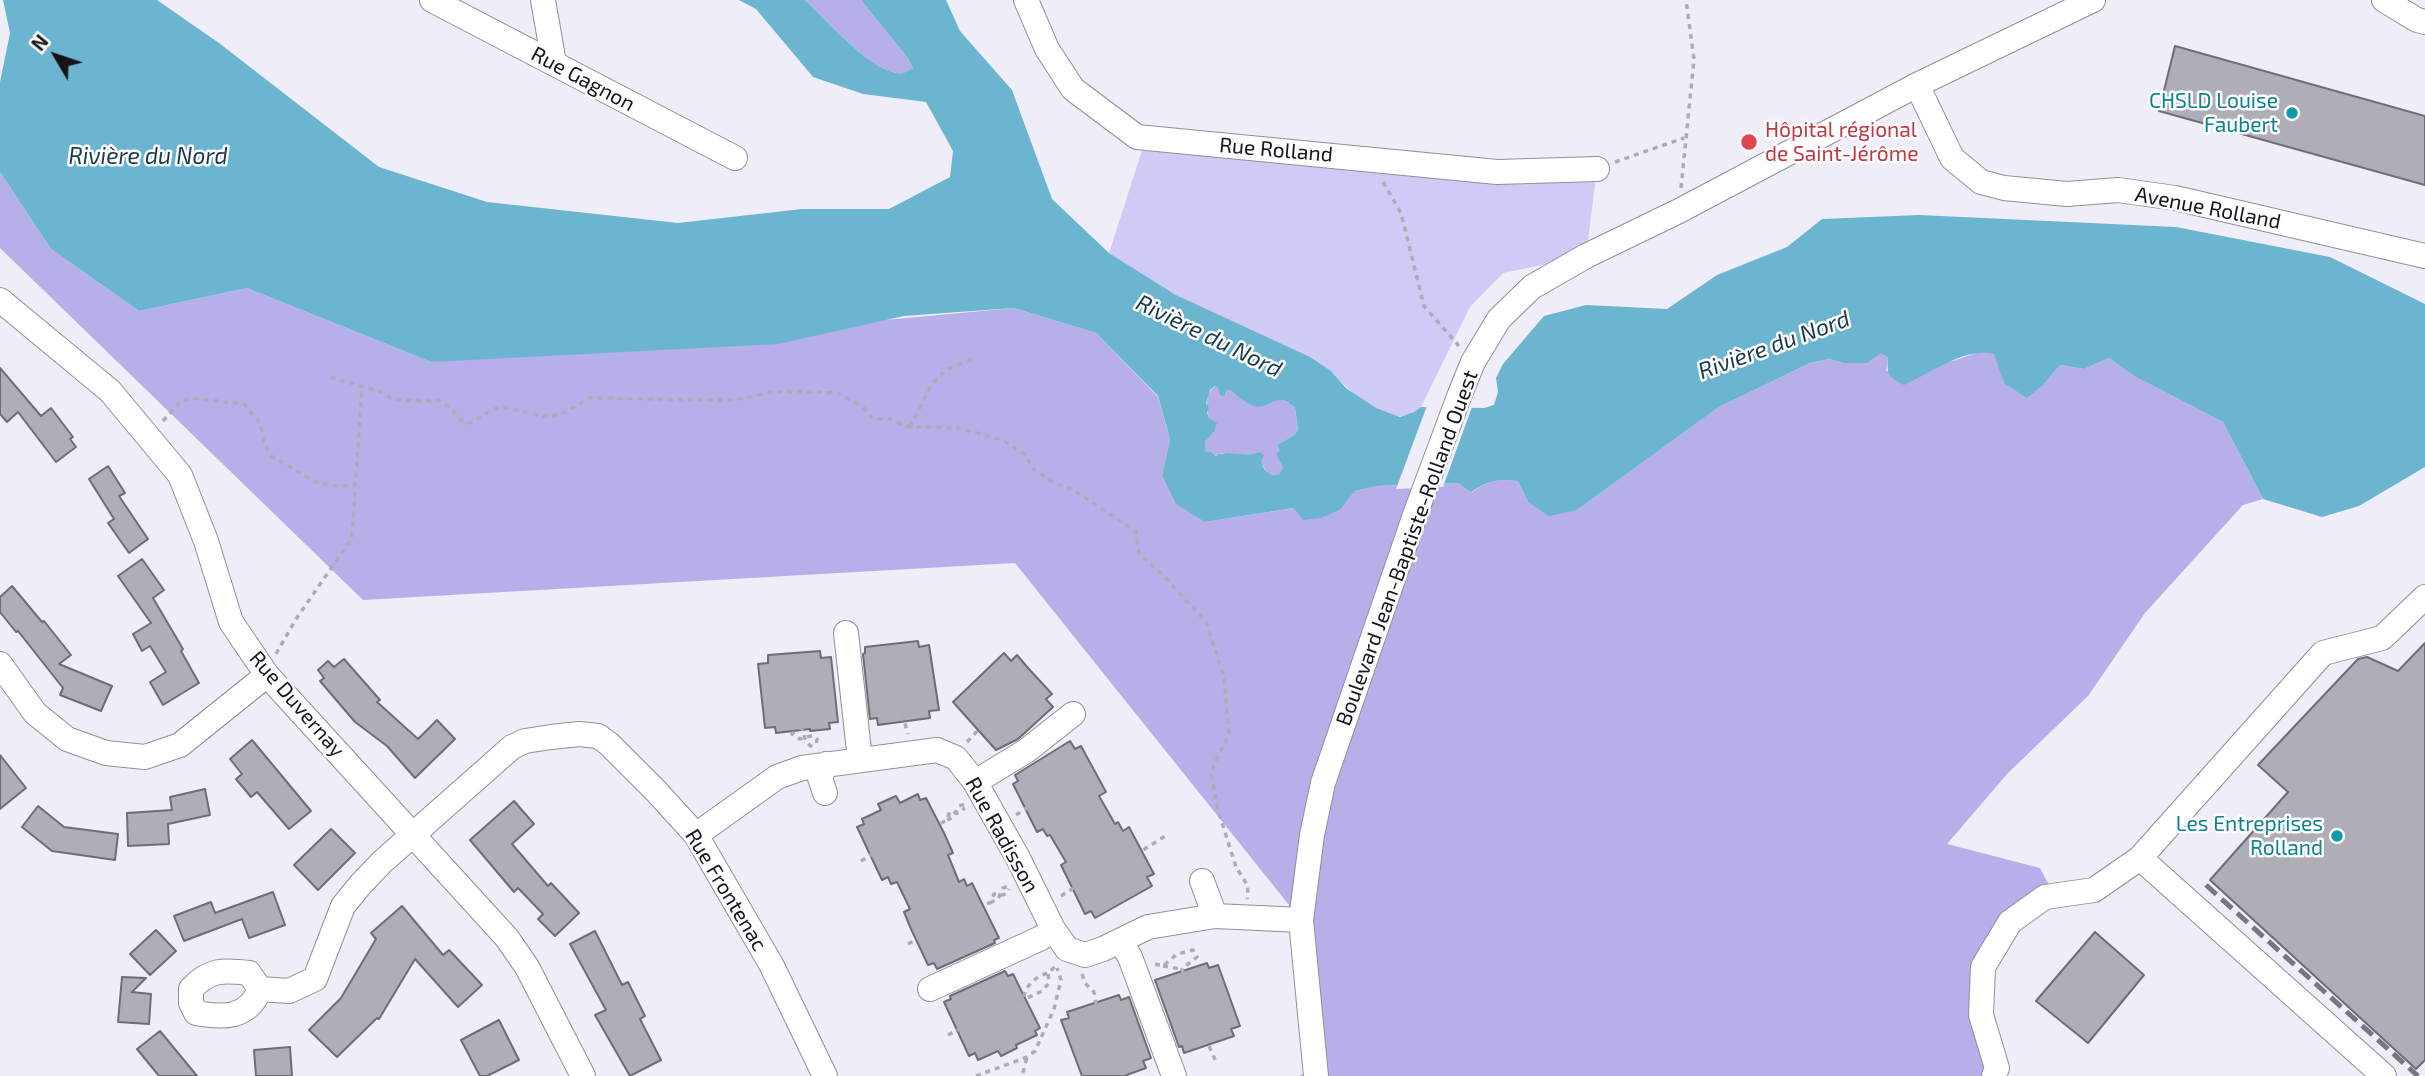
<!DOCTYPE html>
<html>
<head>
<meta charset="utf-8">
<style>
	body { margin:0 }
	#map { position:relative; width:2425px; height:1076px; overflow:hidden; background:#efeef8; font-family:"Exo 2",sans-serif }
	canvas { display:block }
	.north { position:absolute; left:21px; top:21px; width:70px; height:70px; -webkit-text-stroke:5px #fdfcfe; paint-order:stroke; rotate:309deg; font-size:19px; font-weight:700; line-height:28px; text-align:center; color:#151518 }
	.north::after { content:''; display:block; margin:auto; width:24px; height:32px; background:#151518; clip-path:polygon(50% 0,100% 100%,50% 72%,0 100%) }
</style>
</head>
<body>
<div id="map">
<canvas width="2425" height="1076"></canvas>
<div class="north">N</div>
</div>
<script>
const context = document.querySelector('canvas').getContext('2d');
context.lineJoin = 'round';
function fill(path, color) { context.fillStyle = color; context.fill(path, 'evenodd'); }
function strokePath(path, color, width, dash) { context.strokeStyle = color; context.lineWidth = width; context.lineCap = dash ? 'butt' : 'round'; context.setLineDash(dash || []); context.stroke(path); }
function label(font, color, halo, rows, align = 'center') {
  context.font = font + ' "Exo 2",sans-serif'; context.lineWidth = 5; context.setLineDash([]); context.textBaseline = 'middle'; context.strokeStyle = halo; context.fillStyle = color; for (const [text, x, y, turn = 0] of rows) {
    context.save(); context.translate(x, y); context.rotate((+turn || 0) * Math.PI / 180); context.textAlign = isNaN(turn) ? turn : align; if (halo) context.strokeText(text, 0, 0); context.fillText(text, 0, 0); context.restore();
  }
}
fill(new Path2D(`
	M1146,138L1597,169L1586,256L1503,273L1470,307L1421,407C1416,411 1408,416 1401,416C1378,417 1345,387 1331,371L1176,295L1109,253Z`), '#d0caf7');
fill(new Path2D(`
	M805,0H861L907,57L913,68C912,68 904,73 903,73C875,77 825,18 805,0Z
	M0,172L51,249L139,311L247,288L431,362L1014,308L1096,333L1158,397L1170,439L1162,475L1205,522L1295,508L1341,509L1355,491L1377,486L1459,483L1472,492C1488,480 1499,479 1518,481L1528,502L1577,510L1719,407L1810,363L1829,359L1843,363L1881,353L1888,358L1886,371L1953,361L1982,351L1995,354L2004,383H2045L2060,365L2084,369L2109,358L2134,376L2223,422L2263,499L2243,505L2145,613L2088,696L2008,773L1947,844L2040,868L2050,887L1987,965L2001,1076H1299L1307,1072L1301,920L1015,563L363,600L0,248Z
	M1216,386L1225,395L1227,389L1230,390L1254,406C1272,401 1281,394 1295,408L1298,430L1294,435L1277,445L1283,467L1279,476L1268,473L1255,455H1230L1222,453L1218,456L1206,452L1205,442L1214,432L1213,421L1209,418C1206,407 1205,392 1216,386Z`), '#b7afe9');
fill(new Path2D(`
	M3,0H157L219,43L379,167L487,202L678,223L802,209H889L950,177L953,151L926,102L863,94L813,77L756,9L739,0H805C825,18 875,77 903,73C904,73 912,68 913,68L907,57L861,0H946L960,31L1012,90L1052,199L1109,253L1176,295L1310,357L1331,371L1346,388L1376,408L1400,417L1414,412L1421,407L1484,408L1494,405L1498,392L1496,378L1503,364L1544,316L1586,305L1667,309L1717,275L1787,247L1822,219L1919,215L2176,227L2330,257L2425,304V467L2359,506L2322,517L2263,499L2223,422L2134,376L2109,358L2084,369L2060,365L2045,383L2027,398L2004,383L1994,354C1965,347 1931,373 1904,385C1890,378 1886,375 1888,358L1881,353L1867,363H1843L1829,359L1810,363L1719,407L1577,510L1549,516L1528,502L1518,481C1499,479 1488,480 1471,492L1458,483L1377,486L1355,491L1341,509L1321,518L1303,520L1294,508L1205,522L1176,504L1162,475L1170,439L1158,396L1096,333L1014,308L904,316L778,344L431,362L247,288L139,311L51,249L0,172V82L10,33ZM1215,386L1218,388L1220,395L1224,396L1227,390H1230C1237,395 1245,403 1254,406C1272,410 1276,389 1295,408L1298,430L1294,435L1277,445L1279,451L1276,454L1283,467L1279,475C1269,476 1263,470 1261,461L1264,456L1260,452C1246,459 1229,449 1216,456L1211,452H1206L1205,442L1214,432L1217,423L1209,418L1207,412L1209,408L1206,403L1210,390Z`), '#6cb5d1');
fill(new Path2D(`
	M1428,403L1473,404L1443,487L1396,489Z`), '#efeef8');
const building = new Path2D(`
	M2175,46L2425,116V185L2159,111Z
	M0,368L41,416L51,408L73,437L70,439L76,447L56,462L18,412L7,422L0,414Z
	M108,466L125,493L119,496L148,539L129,553L108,523L114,519L89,479Z
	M142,559L164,590L153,598L183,649L181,651L199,683L163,705L150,682L166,672L150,646L142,651L133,634L151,623L118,576Z
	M12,586L42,622L44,621L71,655L59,664L112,686L101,711L60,695L63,688L18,631L16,632L0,612V597Z
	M918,641L919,647L929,645L939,710L929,711L930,718L878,725L877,718L870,719L863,654L865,653V647Z
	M2425,643V1060L2416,1069L2210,880L2288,792L2258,765L2358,659L2367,657L2398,671Z
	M820,651L821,658L831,657L838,722L829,723L830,729L810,731V729L776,733L775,727L765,728L758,664L768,663V655Z
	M1004,653L1011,661L1017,655L1028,668L1052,694L1046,699L1053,707L1018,739L996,750L953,702Z
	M344,659L380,700L377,702L418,739L437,720L455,739L415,778L387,746L355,722L320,681L324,678L318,670L328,661L334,667Z
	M252,740L311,811L289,829L257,792L251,797L236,779L242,774L230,759Z
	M1070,741L1075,749L1081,746L1106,792L1099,796L1115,824L1118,822L1123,831L1129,827L1154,874L1147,877L1152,886L1095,918L1091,911L1085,914L1061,865L1066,862L1050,835L1047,836L1043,829L1037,832L1013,784L1018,781L1015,775Z
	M0,755L26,788L0,809Z
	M205,789L210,815L168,824L169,844L128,846L127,813L172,810L170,797Z
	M918,794L920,800L926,798L944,833L953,853L948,855L959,882L964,879L967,886L972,883L999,938L994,940L995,943L937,969L934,963L928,965L911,929L904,912L910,909L897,882L891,884L888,877L882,880L857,827L864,824L862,819L881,810L878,804L896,796L900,803Z
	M514,801L534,824L512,844L548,886L551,883L579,913L555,936L538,919L543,914L518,888L514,892L470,840Z
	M38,806L64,827L118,834L115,860L52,851L22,827Z
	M331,829L355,853L318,890L294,865Z
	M273,892L285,925L249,938L242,919L184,941L174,916L211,902L215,913Z
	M402,906L443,955L449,950L482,985L458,1007L415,959L379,1019L377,1018L337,1057L309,1030L341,998L376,939L371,933Z
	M156,930L176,951L150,975L130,954Z
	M595,931L622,985L628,982L645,1016L640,1019L661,1060L630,1076L595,1015L606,1010L570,944Z
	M2095,932L2144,975L2088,1043L2036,1001Z
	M1207,963L1209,968L1218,965L1240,1026L1231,1029L1234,1036L1184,1053L1182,1046L1179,1047L1155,980Z
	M1005,971L1008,976L1013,974L1040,1028L1035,1031L1037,1035L1016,1045L1017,1048L1001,1056L998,1051L978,1060L975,1053L969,1056L944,1002L951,999L950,996Z
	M122,977L146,978L132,992L151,994L149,1024L118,1022Z
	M1119,995L1121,1000L1129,997L1151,1058L1143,1061L1146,1068L1124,1076H1082L1061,1020L1069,1018L1067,1012Z
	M499,1020L519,1060L487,1076H480L461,1040Z
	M160,1031L197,1076H159L137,1049Z
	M290,1047L292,1076H256L254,1050Z`);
fill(building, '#afaeb7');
strokePath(building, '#6e6d76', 2);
const minor = new Path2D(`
	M432,0L735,158
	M543,0L554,63
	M1026,0L1047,49L1073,89L1137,137L1497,172L1597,169
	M2384,0L2417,20L2425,22
	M1917,85L1952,158L1981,182L2004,188L2067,194L2118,190L2175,198L2425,256
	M0,300L110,391L180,475L206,541L231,622L267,675L507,938L527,967L583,1076
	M846,633L860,760
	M0,664L35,713L67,739L106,753L145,757L180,745L267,675
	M975,782L1026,751L1073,714
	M825,793L820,778L826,764
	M696,835L777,777L802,768L937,750L956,758L975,782L1018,858L1053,929L1067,949L1085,955L1103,949L1148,927L1215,916L1301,920
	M2140,858L2323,653L2382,638L2425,597
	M1202,881L1215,916
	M1120,941L1130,957L1174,1076
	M260,989L249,973C224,970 209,969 191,989V1003L196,1013C223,1018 248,1019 260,989L289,991L315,979L343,906L361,884L382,862L512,747L525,741L551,737L579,734L598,736L609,744L656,791L696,835L772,966L825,1076
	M930,989L1041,938L1053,929
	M1316,1076L1301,920L1312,835L1323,783L1416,512L1460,394L1473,362L1499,319L1532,287L1586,256L1679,211L1917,85L2093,0
	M1994,1076L1997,1068L1981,1015L1983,967L2010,922L2045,897L2094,890L2140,858L2384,1076`);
strokePath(minor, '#908f98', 26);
strokePath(new Path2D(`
	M1615,162L1684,138
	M1383,182L1401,213L1424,306L1459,346
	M1681,188L1694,59L1686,0
	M330,377L379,391L391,398L412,401H440L452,409L460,420L470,423L494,409L505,407L546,417L566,412L589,398L734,400L767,393L798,391L838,393L863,407L873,419H889L910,427L958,428L1003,440L1024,454L1034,470L1054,483L1074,490L1136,532L1139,554L1162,574L1206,622L1224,677L1229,734L1211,772L1218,810L1236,867L1248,886L1247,899
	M163,421L182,400L191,398L244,404L260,423L265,444L271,456L316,482L340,487L355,484
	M910,427C929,392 931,369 974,360
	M276,654L296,619L352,538L362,387
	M902,714L908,734
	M967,742L984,724
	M812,747C806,742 804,740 804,731L800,727V723V727L792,734L800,739C805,738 808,736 813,736L817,739L816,745
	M1016,815L1033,804
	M947,820L954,817L959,806L966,804
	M932,828L947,820L950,811L958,813L965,808
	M1135,855L1167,835
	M861,861L876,852
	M1061,896L1080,884
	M990,903L998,899L1003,888L1009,886
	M987,904L991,902L994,894L1003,895L1007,893L1009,889
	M908,944L922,937
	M1155,964L1163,966L1177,954L1193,950L1197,957L1182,969L1185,979
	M1163,966L1181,969
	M1082,974L1085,983L1094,992L1097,1010
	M1024,997C1026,985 1036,976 1048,973
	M1019,1002L1042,991L1049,983L1048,973L1057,965
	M948,1035L963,1027
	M1205,1037L1217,1064
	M1118,1069L1120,1076
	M1023,1073L1027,1057
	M976,1076L1027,1057L1035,1051L1054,1009L1061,980L1057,968`), '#adacb4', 3.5, [5, 5]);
strokePath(minor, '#fff', 24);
strokePath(new Path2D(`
	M2206,885L2418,1076`), '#78777d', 5, [14, 7]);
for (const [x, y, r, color] of [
	[2292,113,7,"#0f9aa8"],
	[1749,142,9,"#e0444e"],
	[2337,836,7,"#0f9aa8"]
]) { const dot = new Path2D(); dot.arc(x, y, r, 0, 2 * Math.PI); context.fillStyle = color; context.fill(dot); strokePath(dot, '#fdfcfe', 2.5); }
label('21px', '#151518', '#fdfcfe', [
	["Rue Gagnon",583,79,28],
	["Rue Rolland",1276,150,5],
	["Avenue Rolland",2208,208,11],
	["Boulevard Jean-Baptiste-Rolland Ouest",1407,548,-70],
	["Rue Duvernay",297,704,49],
	["Rue Radisson",1002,835,61],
	["Rue Frontenac",726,890,59]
]);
label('21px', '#0d838f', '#fdfcfe', [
	["CHSLD Louise",2278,101],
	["Faubert",2278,125],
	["Les Entreprises",2323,824],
	["Rolland",2323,848]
], 'right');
label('21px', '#be3a42', '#fdfcfe', [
	["Hôpital régional",1765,130],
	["de Saint-Jérôme",1765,154]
], 'left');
label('italic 23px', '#193b48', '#fdfcfe', [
	["Rivière du Nord",148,156],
	["Rivière du Nord",1209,336,26],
	["Rivière du Nord",1774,345,-20]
]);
</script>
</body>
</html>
